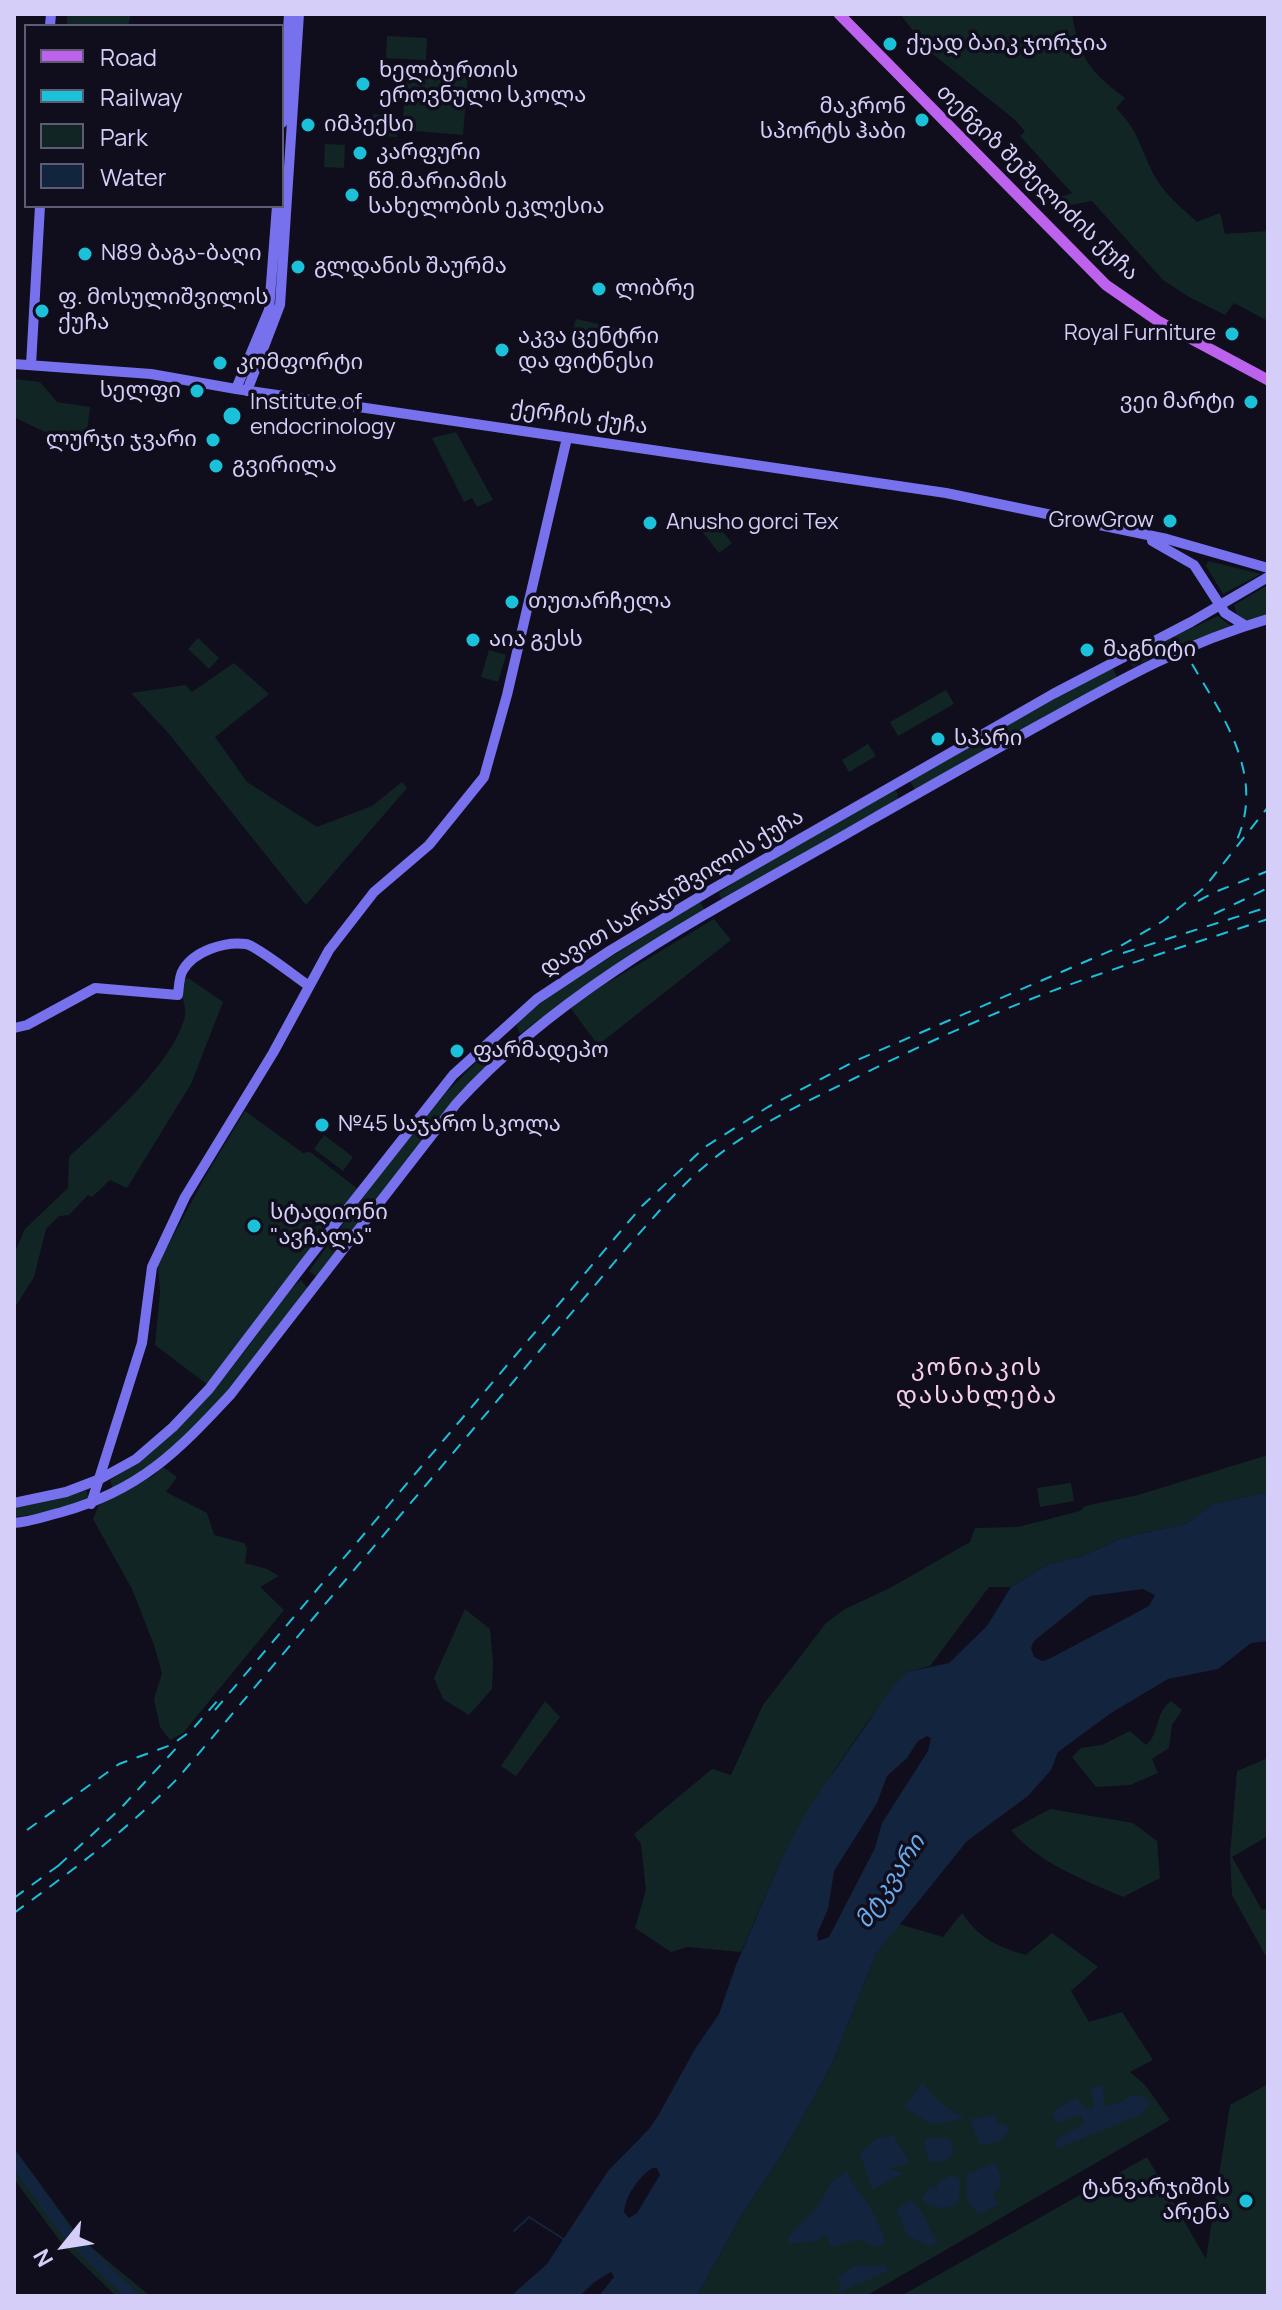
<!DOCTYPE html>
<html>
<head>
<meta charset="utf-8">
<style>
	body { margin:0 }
	#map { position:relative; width:1282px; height:2310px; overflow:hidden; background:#100e1c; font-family:Manrope,sans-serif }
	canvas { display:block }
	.frame { position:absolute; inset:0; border:16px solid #d4cef9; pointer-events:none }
	.legend { position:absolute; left:24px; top:24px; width:260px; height:184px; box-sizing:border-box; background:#100e1c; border:2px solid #5e5b74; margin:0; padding:10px 14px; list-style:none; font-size:24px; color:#d4cef9 }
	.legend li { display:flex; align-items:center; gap:16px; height:40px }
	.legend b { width:40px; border:2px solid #5e5b74 }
	.north { position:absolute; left:24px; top:2206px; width:80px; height:80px; -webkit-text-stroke:6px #100e1c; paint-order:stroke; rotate:240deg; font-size:22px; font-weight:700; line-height:32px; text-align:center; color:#d4cef9 }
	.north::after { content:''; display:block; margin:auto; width:28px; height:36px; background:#d4cef9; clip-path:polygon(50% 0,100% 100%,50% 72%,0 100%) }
</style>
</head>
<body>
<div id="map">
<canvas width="1282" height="2310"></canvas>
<div class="frame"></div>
<ul class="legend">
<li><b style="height:10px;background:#bd62ec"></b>Road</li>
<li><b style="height:10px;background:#1bc0d9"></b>Railway</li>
<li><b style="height:22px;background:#122525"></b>Park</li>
<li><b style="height:22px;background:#13243f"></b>Water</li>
</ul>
<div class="north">N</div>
</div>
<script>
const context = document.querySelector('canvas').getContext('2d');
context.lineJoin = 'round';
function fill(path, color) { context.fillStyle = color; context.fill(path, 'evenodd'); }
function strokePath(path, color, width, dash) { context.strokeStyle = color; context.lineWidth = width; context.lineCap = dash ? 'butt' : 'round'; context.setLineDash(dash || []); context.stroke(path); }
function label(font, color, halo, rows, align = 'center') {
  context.font = font + ' Manrope,"Noto Sans Georgian",sans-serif'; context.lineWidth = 7; context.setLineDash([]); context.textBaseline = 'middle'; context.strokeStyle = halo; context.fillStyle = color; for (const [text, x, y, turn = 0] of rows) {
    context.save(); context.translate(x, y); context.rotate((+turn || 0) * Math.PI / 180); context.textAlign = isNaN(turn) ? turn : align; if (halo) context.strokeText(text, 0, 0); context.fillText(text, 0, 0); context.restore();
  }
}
fill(new Path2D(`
	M67,14H131L128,26H69L67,23Z
	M900,14H1072C1079,58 1090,72 1125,98L1116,108C1140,133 1139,146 1154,175C1163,193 1182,208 1197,222L1220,213L1225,234L1268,231V321L1234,303L1225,315L1189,297L1163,280L1092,201L1060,207L1052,199L1056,195L1064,196L1072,193L1020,136L1025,131L1014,119L929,51Z
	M387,36L427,38L426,60L386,58Z
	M407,70L468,75L463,135L402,130Z
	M373,114L398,116L397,137L372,135Z
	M325,144L345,145L344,168L324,167Z
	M576,319L616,328L614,336L573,329Z
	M14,379L40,382L57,402L90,407L86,440L53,436L14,417Z
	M456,432L493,500L477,507L472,498L464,502L432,438Z
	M713,520L732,543L719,553L701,530Z
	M1208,561L1261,574L1223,594L1206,566Z
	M1268,585V615L1245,621L1237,615L1234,605Z
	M1218,616L1231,626L1175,647L1133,667L1128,658Z
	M198,638L219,658L209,669L188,649Z
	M489,650L506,655L498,682L481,677Z
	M234,663L269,694L215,737L247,782L317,827L372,806L402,782L407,788L306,905L170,735L131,693L186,685L192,692Z
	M1112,667L1117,677L916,791L909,780Z
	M946,690L954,704L898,736L890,722Z
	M868,744L876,756L849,772L842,760Z
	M894,788L898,794L897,800L722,902L719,893L751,871Z
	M700,901L706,913L554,1008L520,1034L516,1025L546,998Z
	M714,919L731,940L598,1045L569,1006Z
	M188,978L223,1002L191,1084L127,1188L110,1180L92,1197L88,1195L69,1215L59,1216L46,1229L34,1277L14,1309V1254L25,1229L68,1188L69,1157C104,1124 174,1063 185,1016C187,1004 179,997 183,980Z
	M498,1040L505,1047V1049L455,1099L319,1274L315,1276L309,1271L389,1162L446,1093Z
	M245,1111L303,1153L310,1152L358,1189L208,1385L155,1345L160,1292L158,1264L205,1177Z
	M324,1135L353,1157L343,1171L314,1149Z
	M301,1280L308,1289L219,1403L169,1454L113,1490L110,1480C170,1445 210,1397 251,1343C266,1323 282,1296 301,1280Z
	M1268,1455V1492L1213,1504L1187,1523L1119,1539L1083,1556L1049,1564L1011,1587H989L930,1666L907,1672L869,1720L835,1769L783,1855L741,1952L687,1947L671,1952L635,1928L646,1890L641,1844L634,1834L712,1769L731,1775L763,1705L826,1623L845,1609L890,1588L970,1542L975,1528L1018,1527L1080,1511L1085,1506L1138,1495Z
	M163,1467L177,1477L166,1492L207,1513L214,1535L244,1543L247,1548L245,1563L267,1569L279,1576L260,1587L284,1610L183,1733L170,1740L160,1727L154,1699L162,1673L154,1645L132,1589L93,1519L99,1505L153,1476Z
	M1071,1483L1074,1501L1040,1507L1037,1488Z
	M86,1490L89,1499L57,1511L14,1517V1506L57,1499Z
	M465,1609L490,1629L493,1663L492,1689L469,1715L443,1699L434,1678Z
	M545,1701L560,1717L516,1776L501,1766Z
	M1171,1701L1182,1710L1172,1725L1169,1748L1152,1759L1158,1773L1130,1785L1096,1787L1072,1757L1081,1748L1102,1745L1130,1731L1146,1745C1162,1730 1153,1716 1171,1701Z
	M1268,1758V1836L1232,1857L1262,1910L1268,1908V1960L1232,1895L1230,1855L1237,1771Z
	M1050,1809L1133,1823L1157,1841L1160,1878L1123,1897C1084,1880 1038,1863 1011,1830Z
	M962,1913C979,1938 997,1947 1026,1955L1052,1933L1098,1967L1071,1991L1089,2022L1122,2012L1153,2060L1130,2072L1145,2085L1170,2120L866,2296H697L742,2214L779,2159L822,2083L834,2059L876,1954L899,1924L943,1937Z
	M1268,2084V2296H901L1147,2157L1206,2259L1230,2105Z
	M14,2148L79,2237L150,2296H116L63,2245L14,2179Z`), '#122525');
fill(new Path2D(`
	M1268,1492V1641L1251,1643L1218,1669L1168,1679L1111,1713L1058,1752L1051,1770L1028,1796L967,1841L876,1954L834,2059L822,2083L779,2159L742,2214L697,2296H599L614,2277L611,2272L593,2283L580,2296H511L547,2264L608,2171L649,2129L658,2116L695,2049L719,2014L736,1965L783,1855L810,1806L892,1688L907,1672L949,1663L987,1626L1011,1587L1049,1564L1083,1556L1119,1539L1187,1523L1213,1504ZM1143,1589L1155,1595L1149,1606L1049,1659L1042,1661L1034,1657L1031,1648L1034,1641L1090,1596ZM927,1736L931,1738L928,1751L882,1823L875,1848L829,1937L818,1941L817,1934L828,1909L834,1871L877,1803L887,1776L907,1758L918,1741ZM652,2168H657L660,2175L637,2213L629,2218L624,2212C626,2195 638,2178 652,2168Z
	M923,2083C935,2101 946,2109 966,2118L933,2125L904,2107Z
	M1103,2085L1104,2106L1120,2103L1134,2094L1152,2101L1140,2115L1056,2149L1055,2140L1084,2124L1081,2115L1057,2123L1051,2113L1076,2098L1088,2110L1094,2108L1091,2089Z
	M996,2115L997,2123L1005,2124L1010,2130L998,2142L980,2145L970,2119Z
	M893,2135L909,2163L889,2169L903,2173L872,2190L860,2153L876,2139Z
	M944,2137L951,2140L953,2156L941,2162L929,2161L924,2144L928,2138Z
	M995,2162L1000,2173V2188L993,2193L998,2205L978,2214L967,2200V2174Z
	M847,2171C853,2188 860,2191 869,2205C875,2215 880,2230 886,2242L876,2248L860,2239L832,2247L825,2235L815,2241L789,2244L788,2237L817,2207L831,2183Z
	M951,2175L960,2178L959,2202C943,2211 935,2209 921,2199L930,2186L936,2190L939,2182Z
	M910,2200C928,2214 925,2225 937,2242L929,2246L907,2235L897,2209Z
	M884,2265L888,2271L838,2293L841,2284L837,2278L854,2266Z`), '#13243f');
strokePath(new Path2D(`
	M514,2231L529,2217L565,2240`), '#13243f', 2);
strokePath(new Path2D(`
	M14,2159L65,2230L132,2296`), '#13243f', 12);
strokePath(new Path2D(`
	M50,26L51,14
	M282,123L289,14
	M14,364L151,374L236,389L946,493L1167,539L1268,568
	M31,365L40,206
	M236,389L269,310L277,206
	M247,391L280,305L299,14
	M1152,541L1194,565L1225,613L1246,626
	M14,1028L27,1025L95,988L178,995C179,987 179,976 183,970C194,951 225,941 246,944C257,946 297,978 309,986
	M14,1503L66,1492L100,1479L136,1459L173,1427L209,1389L304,1264L453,1075L537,999L611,950L709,891L1053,694L1191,622L1268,577
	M91,1504L142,1343L152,1267L185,1197L273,1053L329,950L374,892L429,845L484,777L507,695L567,438
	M14,1523C30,1522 46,1516 62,1512C140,1490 177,1452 231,1394L456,1104C567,981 728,903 869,821C927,788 985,755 1043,723C1120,680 1183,644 1268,619`), '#7871ee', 10);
strokePath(new Path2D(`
	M839,14L1106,285L1158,321L1268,380`), '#bd62ec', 11);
strokePath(new Path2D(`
	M1192,664C1224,718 1266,777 1236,842
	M1198,901L1215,892L1268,871
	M1214,914L1268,888
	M1123,953L1268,907
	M215,1710L642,1206L705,1147L768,1107L855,1061L1117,948L1163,921L1204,888L1268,807
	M27,1830L119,1764L171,1745L191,1731L218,1700
	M58,1866L121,1808L181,1743
	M14,1898L66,1860
	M14,1913C72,1871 128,1829 178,1778L618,1258C652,1219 684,1180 725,1150C764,1121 810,1100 853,1079C911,1050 970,1023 1031,999C1109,969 1189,945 1268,919`), '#1bc0d9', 2, [12, 10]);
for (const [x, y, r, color] of [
	[890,44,8,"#1bc0d9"],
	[363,84,8,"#1bc0d9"],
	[922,120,8,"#1bc0d9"],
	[308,125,8,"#1bc0d9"],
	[360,153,8,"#1bc0d9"],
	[352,195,8,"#1bc0d9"],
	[85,254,8,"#1bc0d9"],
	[298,267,8,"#1bc0d9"],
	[599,289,8,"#1bc0d9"],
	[42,311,8,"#1bc0d9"],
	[1232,334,8,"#1bc0d9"],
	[502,350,8,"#1bc0d9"],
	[220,363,8,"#1bc0d9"],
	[197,391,8,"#1bc0d9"],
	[1251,402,8,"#1bc0d9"],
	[232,416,10,"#1bc0d9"],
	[213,440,8,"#1bc0d9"],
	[216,466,8,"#1bc0d9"],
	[1170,521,8,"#1bc0d9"],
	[650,523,8,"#1bc0d9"],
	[512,602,8,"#1bc0d9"],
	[473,640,8,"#1bc0d9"],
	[1087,650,8,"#1bc0d9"],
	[938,739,8,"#1bc0d9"],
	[457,1051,8,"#1bc0d9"],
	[322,1125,8,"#1bc0d9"],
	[254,1226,8,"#1bc0d9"],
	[1246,2201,8,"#1bc0d9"]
]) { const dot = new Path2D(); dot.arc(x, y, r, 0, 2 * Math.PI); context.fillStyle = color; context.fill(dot); strokePath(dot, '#100e1c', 3); }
label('22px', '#d4cef9', '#100e1c', [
	["ქუად ბაიკ ჯორჯია",906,44],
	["ხელბურთის",379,71],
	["ეროვნული სკოლა",379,96],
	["მაკრონ",906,107,"right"],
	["სპორტს ჰაბი",906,132,"right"],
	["იმპექსი",324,125],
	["კარფური",376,153],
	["წმ.მარიამის",368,182],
	["სახელობის ეკლესია",368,207],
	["N89 ბაგა-ბაღი",101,254],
	["გლდანის შაურმა",314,267],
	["ლიბრე",615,289],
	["ფ. მოსულიშვილის",58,298],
	["ქუჩა",58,323],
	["Royal Furniture",1216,334,"right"],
	["აკვა ცენტრი",518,337],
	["და ფიტნესი",518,362],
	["კომფორტი",236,363],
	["სელფი",181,391,"right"],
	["ვეი მარტი",1235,402,"right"],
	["Institute of",250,403],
	["endocrinology",250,428],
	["ლურჯი ჯვარი",197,440,"right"],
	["გვირილა",232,466],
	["GrowGrow",1154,521,"right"],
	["Anusho gorci Tex",666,523],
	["თუთარჩელა",528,602],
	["აია გესს",489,640],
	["მაგნიტი",1103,650],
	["სპარი",954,739],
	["ფარმადეპო",473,1051],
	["№45 საჯარო სკოლა",338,1125],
	["სტადიონი",270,1213],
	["\"ავჩალა\"",270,1238],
	["ტანვარჯიშის",1230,2188,"right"],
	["არენა",1230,2213,"right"]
], 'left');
label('22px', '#d4cef9', '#100e1c', [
	["თენგიზ შეშელიძის ქუჩა",1037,183,44],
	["ქერჩის ქუჩა",579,418,8],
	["დავით სარაჯიშვილის ქუჩა",672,893,-31]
]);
context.letterSpacing = '2px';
label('24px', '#f9d0e9', '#100e1c', [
	["კონიაკის",977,1368],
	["დასახლება",977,1396]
]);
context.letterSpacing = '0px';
label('italic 24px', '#69aced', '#100e1c', [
	["მტკვარი",891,1882,-57]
]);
</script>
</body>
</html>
